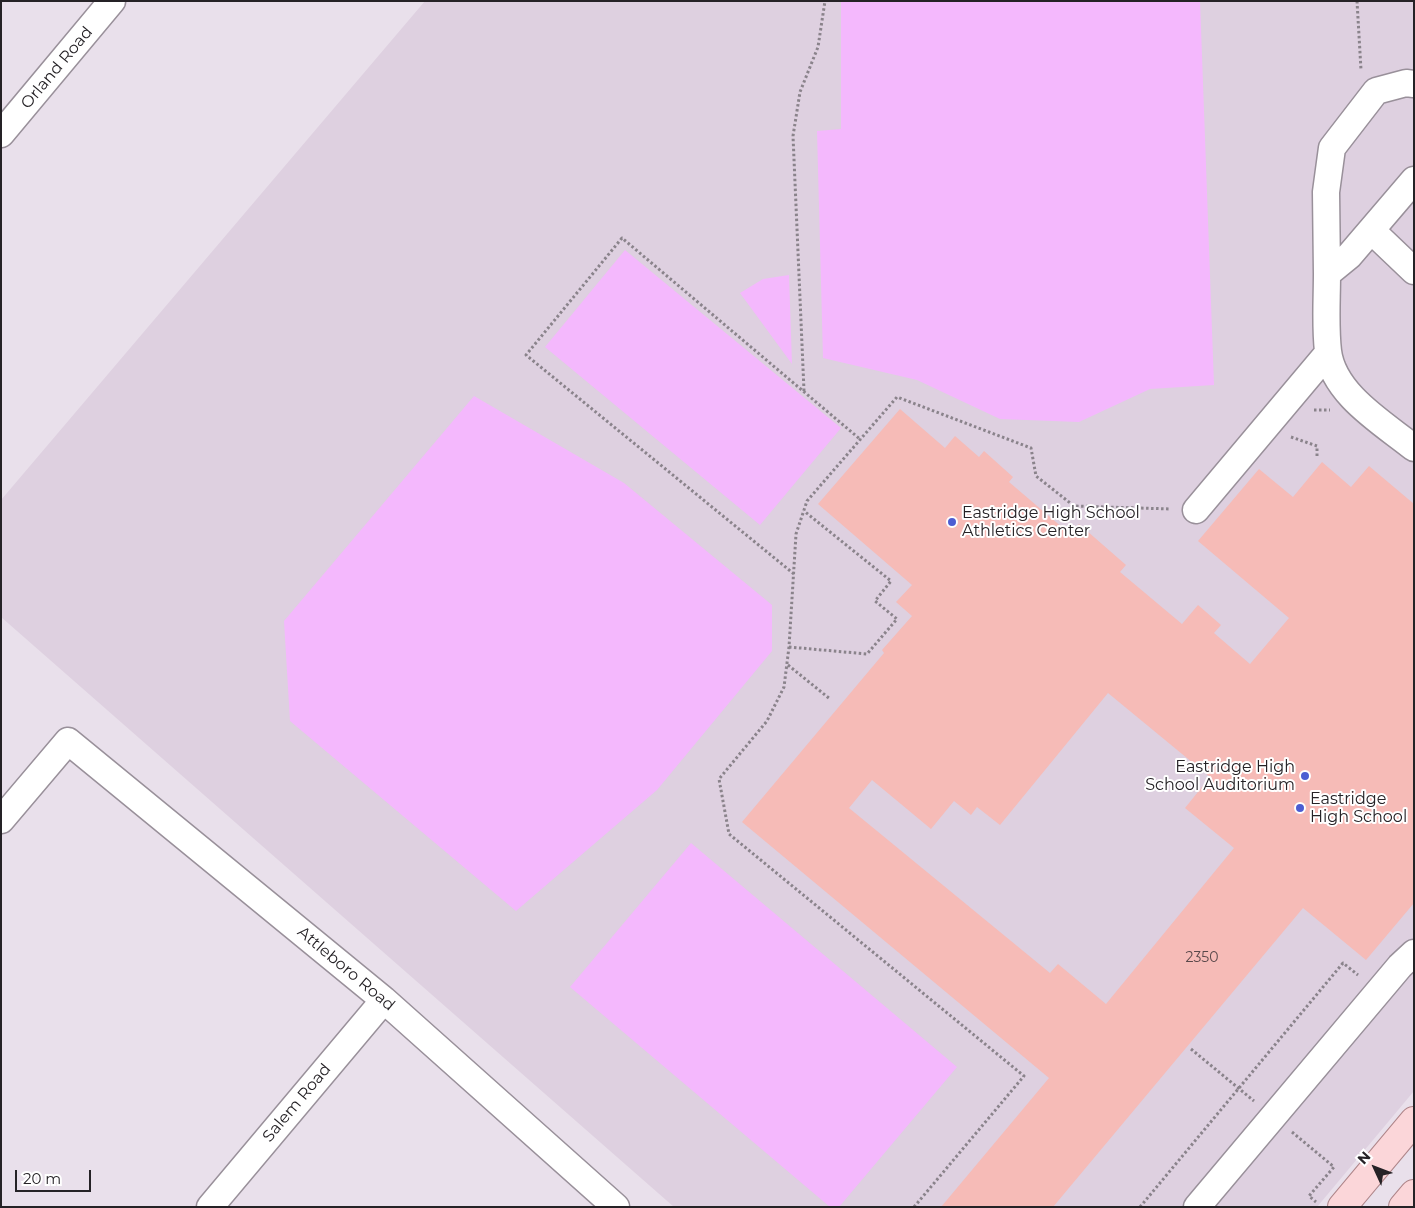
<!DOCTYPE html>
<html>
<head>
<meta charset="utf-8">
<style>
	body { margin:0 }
	#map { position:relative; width:1415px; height:1208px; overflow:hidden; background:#e9e0eb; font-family:Montserrat,sans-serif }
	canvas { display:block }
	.frame { position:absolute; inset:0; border:2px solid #252226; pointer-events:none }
	.north { position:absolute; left:1350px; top:1143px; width:50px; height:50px; -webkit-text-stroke:4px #fff; paint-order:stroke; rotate:313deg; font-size:14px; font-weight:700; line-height:20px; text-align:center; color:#252226 }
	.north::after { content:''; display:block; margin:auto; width:18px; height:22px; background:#252226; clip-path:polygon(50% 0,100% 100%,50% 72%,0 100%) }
	.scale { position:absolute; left:15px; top:1170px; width:76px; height:22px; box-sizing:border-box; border:2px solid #252226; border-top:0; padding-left:6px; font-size:15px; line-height:18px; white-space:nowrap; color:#252226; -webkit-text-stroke:4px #fff; paint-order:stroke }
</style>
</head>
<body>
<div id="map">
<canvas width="1415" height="1208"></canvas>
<div class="frame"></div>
<div class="north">N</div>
<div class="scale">20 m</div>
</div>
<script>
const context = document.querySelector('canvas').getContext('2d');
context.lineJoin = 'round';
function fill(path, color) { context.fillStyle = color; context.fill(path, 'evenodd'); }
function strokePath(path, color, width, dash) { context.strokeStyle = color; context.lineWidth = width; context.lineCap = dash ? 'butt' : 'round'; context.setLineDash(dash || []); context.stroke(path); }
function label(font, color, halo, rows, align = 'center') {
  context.font = font + ' Montserrat,sans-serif'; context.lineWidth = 4; context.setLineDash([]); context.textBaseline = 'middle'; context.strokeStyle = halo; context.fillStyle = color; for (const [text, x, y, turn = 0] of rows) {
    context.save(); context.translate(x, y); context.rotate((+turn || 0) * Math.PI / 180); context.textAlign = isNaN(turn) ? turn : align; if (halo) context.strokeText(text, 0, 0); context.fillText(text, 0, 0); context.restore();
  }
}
fill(new Path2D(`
	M425,1H1414V1091L1317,1207H674L1,617V500Z`), '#ded0e0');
fill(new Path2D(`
	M841,1H1200L1214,385L1150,389L1079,422L1000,419L917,380L823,358L817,131L841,129Z
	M625,250L841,428L760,525L545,347Z
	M789,275L792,364L740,293L763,279Z
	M474,396L624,483L772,605V651L657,790L516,911L290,721L284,621Z
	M691,843L957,1067L839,1207H830L570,987Z`), '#f4b8fd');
fill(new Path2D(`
	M900,409L945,448L955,436L979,457L984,451L1013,477L1009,482L1070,534L1079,524L1126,565L1120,572L1182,624L1198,605L1221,625L1214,633L1250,664L1289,618L1198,541L1259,469L1293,497L1322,462L1351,487L1369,466L1414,504V903L1366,960L1303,908L1053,1207H941L1049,1078L742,822L884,653L882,650L912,616L896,602L912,585L818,504ZM1108,693L1210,777L1185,808L1234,848L1106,1004L1058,964L1050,973L849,808L872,780L931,829L954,801L971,815L977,807L1000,825Z`), '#f6bbb7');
const minor = new Path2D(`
	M1414,84L1406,83L1376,91L1332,148L1326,192L1327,274L1349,256L1414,180
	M1,134L112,1
	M1372,231L1414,271
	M1327,274C1327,299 1325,326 1328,351C1333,394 1383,423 1414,448
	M1196,510L1328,353
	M1,820L68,741L384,1000L616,1207
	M210,1207L384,1000
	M1197,1207L1400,966L1414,953`);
const major = new Path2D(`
	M1342,1207L1414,1121
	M1403,1207L1414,1194`);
strokePath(minor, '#99909a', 29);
strokePath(major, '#ae8589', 30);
strokePath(new Path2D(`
	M1357,1L1361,70
	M804,391L793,136L800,92L818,47L825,1
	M1314,410H1330
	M1291,437L1317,446V458
	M794,574L526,355L622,238L861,440
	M789,647L867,654L897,619L875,601L891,581L804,511
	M788,665L830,699
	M1191,1049L1254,1101
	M1292,1132L1334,1167L1309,1196L1316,1202
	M914,1207L1024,1076L729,834L719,779L767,721L784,687L789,647L796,534L807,501L897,397L1031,448L1036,476L1074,506L1171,509
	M1140,1207L1343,963L1358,975`), '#8a838b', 3, [2.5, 2.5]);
strokePath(minor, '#fff', 26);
strokePath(major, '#fbd6d9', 28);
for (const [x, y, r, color] of [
	[952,522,5,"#4c5dd2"],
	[1305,776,5,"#4c5dd2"],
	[1300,808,5,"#4c5dd2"]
]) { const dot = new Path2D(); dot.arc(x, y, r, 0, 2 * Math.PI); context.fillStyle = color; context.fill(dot); strokePath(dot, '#fff', 2); }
label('14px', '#59484a', null, [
	["2350",1202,958]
]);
label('16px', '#252226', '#fff', [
	["Orland Road",57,68,-50],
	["Attleboro Road",346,969,40],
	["Salem Road",297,1103,-50]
]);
label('16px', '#252226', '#fff', [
	["Eastridge High School",962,513],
	["Athletics Center",962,531],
	["Eastridge High",1295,767,"right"],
	["School Auditorium",1295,785,"right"],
	["Eastridge",1310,799],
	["High School",1310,817]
], 'left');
</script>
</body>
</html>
